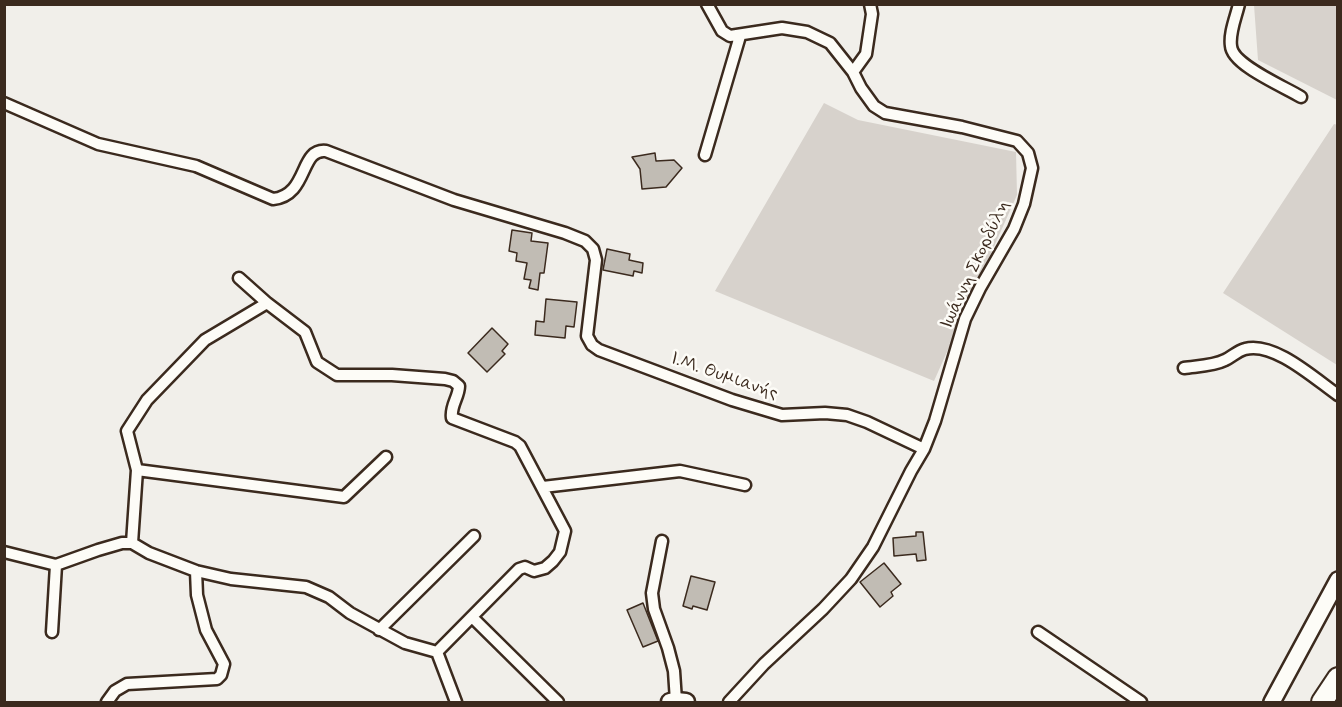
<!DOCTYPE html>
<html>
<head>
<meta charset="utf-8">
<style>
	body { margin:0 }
	#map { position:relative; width:1342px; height:707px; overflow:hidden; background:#f1efea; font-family:Mynerve,sans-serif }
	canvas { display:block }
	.frame { position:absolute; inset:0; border:6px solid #3b2a1e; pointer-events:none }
</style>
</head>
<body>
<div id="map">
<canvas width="1342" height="707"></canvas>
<div class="frame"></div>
</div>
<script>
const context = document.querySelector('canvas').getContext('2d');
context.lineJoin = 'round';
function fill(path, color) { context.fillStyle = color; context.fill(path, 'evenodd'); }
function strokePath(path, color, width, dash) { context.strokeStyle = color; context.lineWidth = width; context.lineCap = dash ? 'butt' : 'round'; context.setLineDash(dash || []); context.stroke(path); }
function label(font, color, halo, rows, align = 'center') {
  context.font = font + ' Mynerve,sans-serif'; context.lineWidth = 5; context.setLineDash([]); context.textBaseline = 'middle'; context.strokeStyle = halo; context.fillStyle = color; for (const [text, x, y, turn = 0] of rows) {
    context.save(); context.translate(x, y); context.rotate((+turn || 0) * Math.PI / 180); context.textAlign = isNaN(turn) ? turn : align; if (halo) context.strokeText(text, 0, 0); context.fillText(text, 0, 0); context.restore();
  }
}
fill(new Path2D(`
	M1254,5H1337V100L1258,60Z
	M824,103L858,120L1016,152L1017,195L934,381L715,291Z
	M1334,124L1338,125L1337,365L1223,293Z`), '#d7d2cc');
const building = new Path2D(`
	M655,153L656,161L674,160L682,168L666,187L642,189L640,169L632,157Z
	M512,230L532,233L531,241L548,243L544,273H540L538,290L529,288L531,280L524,279L527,263L516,261L517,253L509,251Z
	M607,249L630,254L629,260L643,263L642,273L634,271L633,276L603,270Z
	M546,299L577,302L574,327L566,326L565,338L535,335L536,321L544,322Z
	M492,328L508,344L502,351L505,354L487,372L468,353Z
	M916,532H923L926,560L917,561L916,554L894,556L893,538L916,536Z
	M884,563L901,584L891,592L893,596L880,607L860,582Z
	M691,576L715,582L707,610L693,606L692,609L683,606Z
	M643,603L658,641L643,647L627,610Z`);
fill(building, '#c1bcb4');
strokePath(building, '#3b2a1e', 1.5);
const street = new Path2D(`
	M707,4L722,31L730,36L782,28L807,32L830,43L853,72L861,88L874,106L885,113L962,127L1017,141L1028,153L1032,168L1024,204L1014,229L980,288L965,319L935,421L924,449L911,471L873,547L851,579L823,609L764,664L729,702
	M1239,4C1236,17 1229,33 1231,46C1232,65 1285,87 1301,97
	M853,72L866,54L872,14L870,4
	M4,103L98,144L196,166L273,199C309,195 299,148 326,151L454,200L565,233L585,241L593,249L596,260L587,336L592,345L599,350L732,400L782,415L825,413L847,415L867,422L924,449
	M705,155L740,36
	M267,303L305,332L317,362L337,375H392L445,379L453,381L459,386C459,397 450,406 452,418L515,442L520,446L565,531L560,552L553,561L545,568L534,571L525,567L519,569L437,652
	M1184,368C1197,366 1213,366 1225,360C1232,357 1237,351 1245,349C1274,341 1315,379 1338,395
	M137,470L344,497L386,457
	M543,487L680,471L745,485
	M662,541L652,593L654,609L668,648L674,671L676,701
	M132,543L137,470L127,431L147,400L205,340L267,303L239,278
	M4,552L56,565L98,550L122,543H132L149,553L196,571L231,579L306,587L329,597L350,613L405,643L437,652L456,702
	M472,617L558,702
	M379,630L474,536
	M52,632L56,565
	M1038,632L1141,702
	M107,702L115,691L127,684L217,679L221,675L224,664L206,630L197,595L196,571`);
const secondary = new Path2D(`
	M1272,702L1338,580`);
const primary = new Path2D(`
	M670,702L676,701L686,702`);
const highway = new Path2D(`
	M1322,702L1338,678`);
strokePath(street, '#3b2a1e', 15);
strokePath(secondary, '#3b2a1e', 20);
strokePath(primary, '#3b2a1e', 21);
strokePath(highway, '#3b2a1e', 24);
strokePath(street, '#fdfcf7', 10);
strokePath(secondary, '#fdfcf7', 15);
strokePath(primary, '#fdfcf7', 16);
strokePath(highway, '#fdfcf7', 20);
label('18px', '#3b2a1e', '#fdfcf7', [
	["Ιωάννη Σκορδύλη",976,265,-65],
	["Ι.Μ. Θυμιανής",724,377,19]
]);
</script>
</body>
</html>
